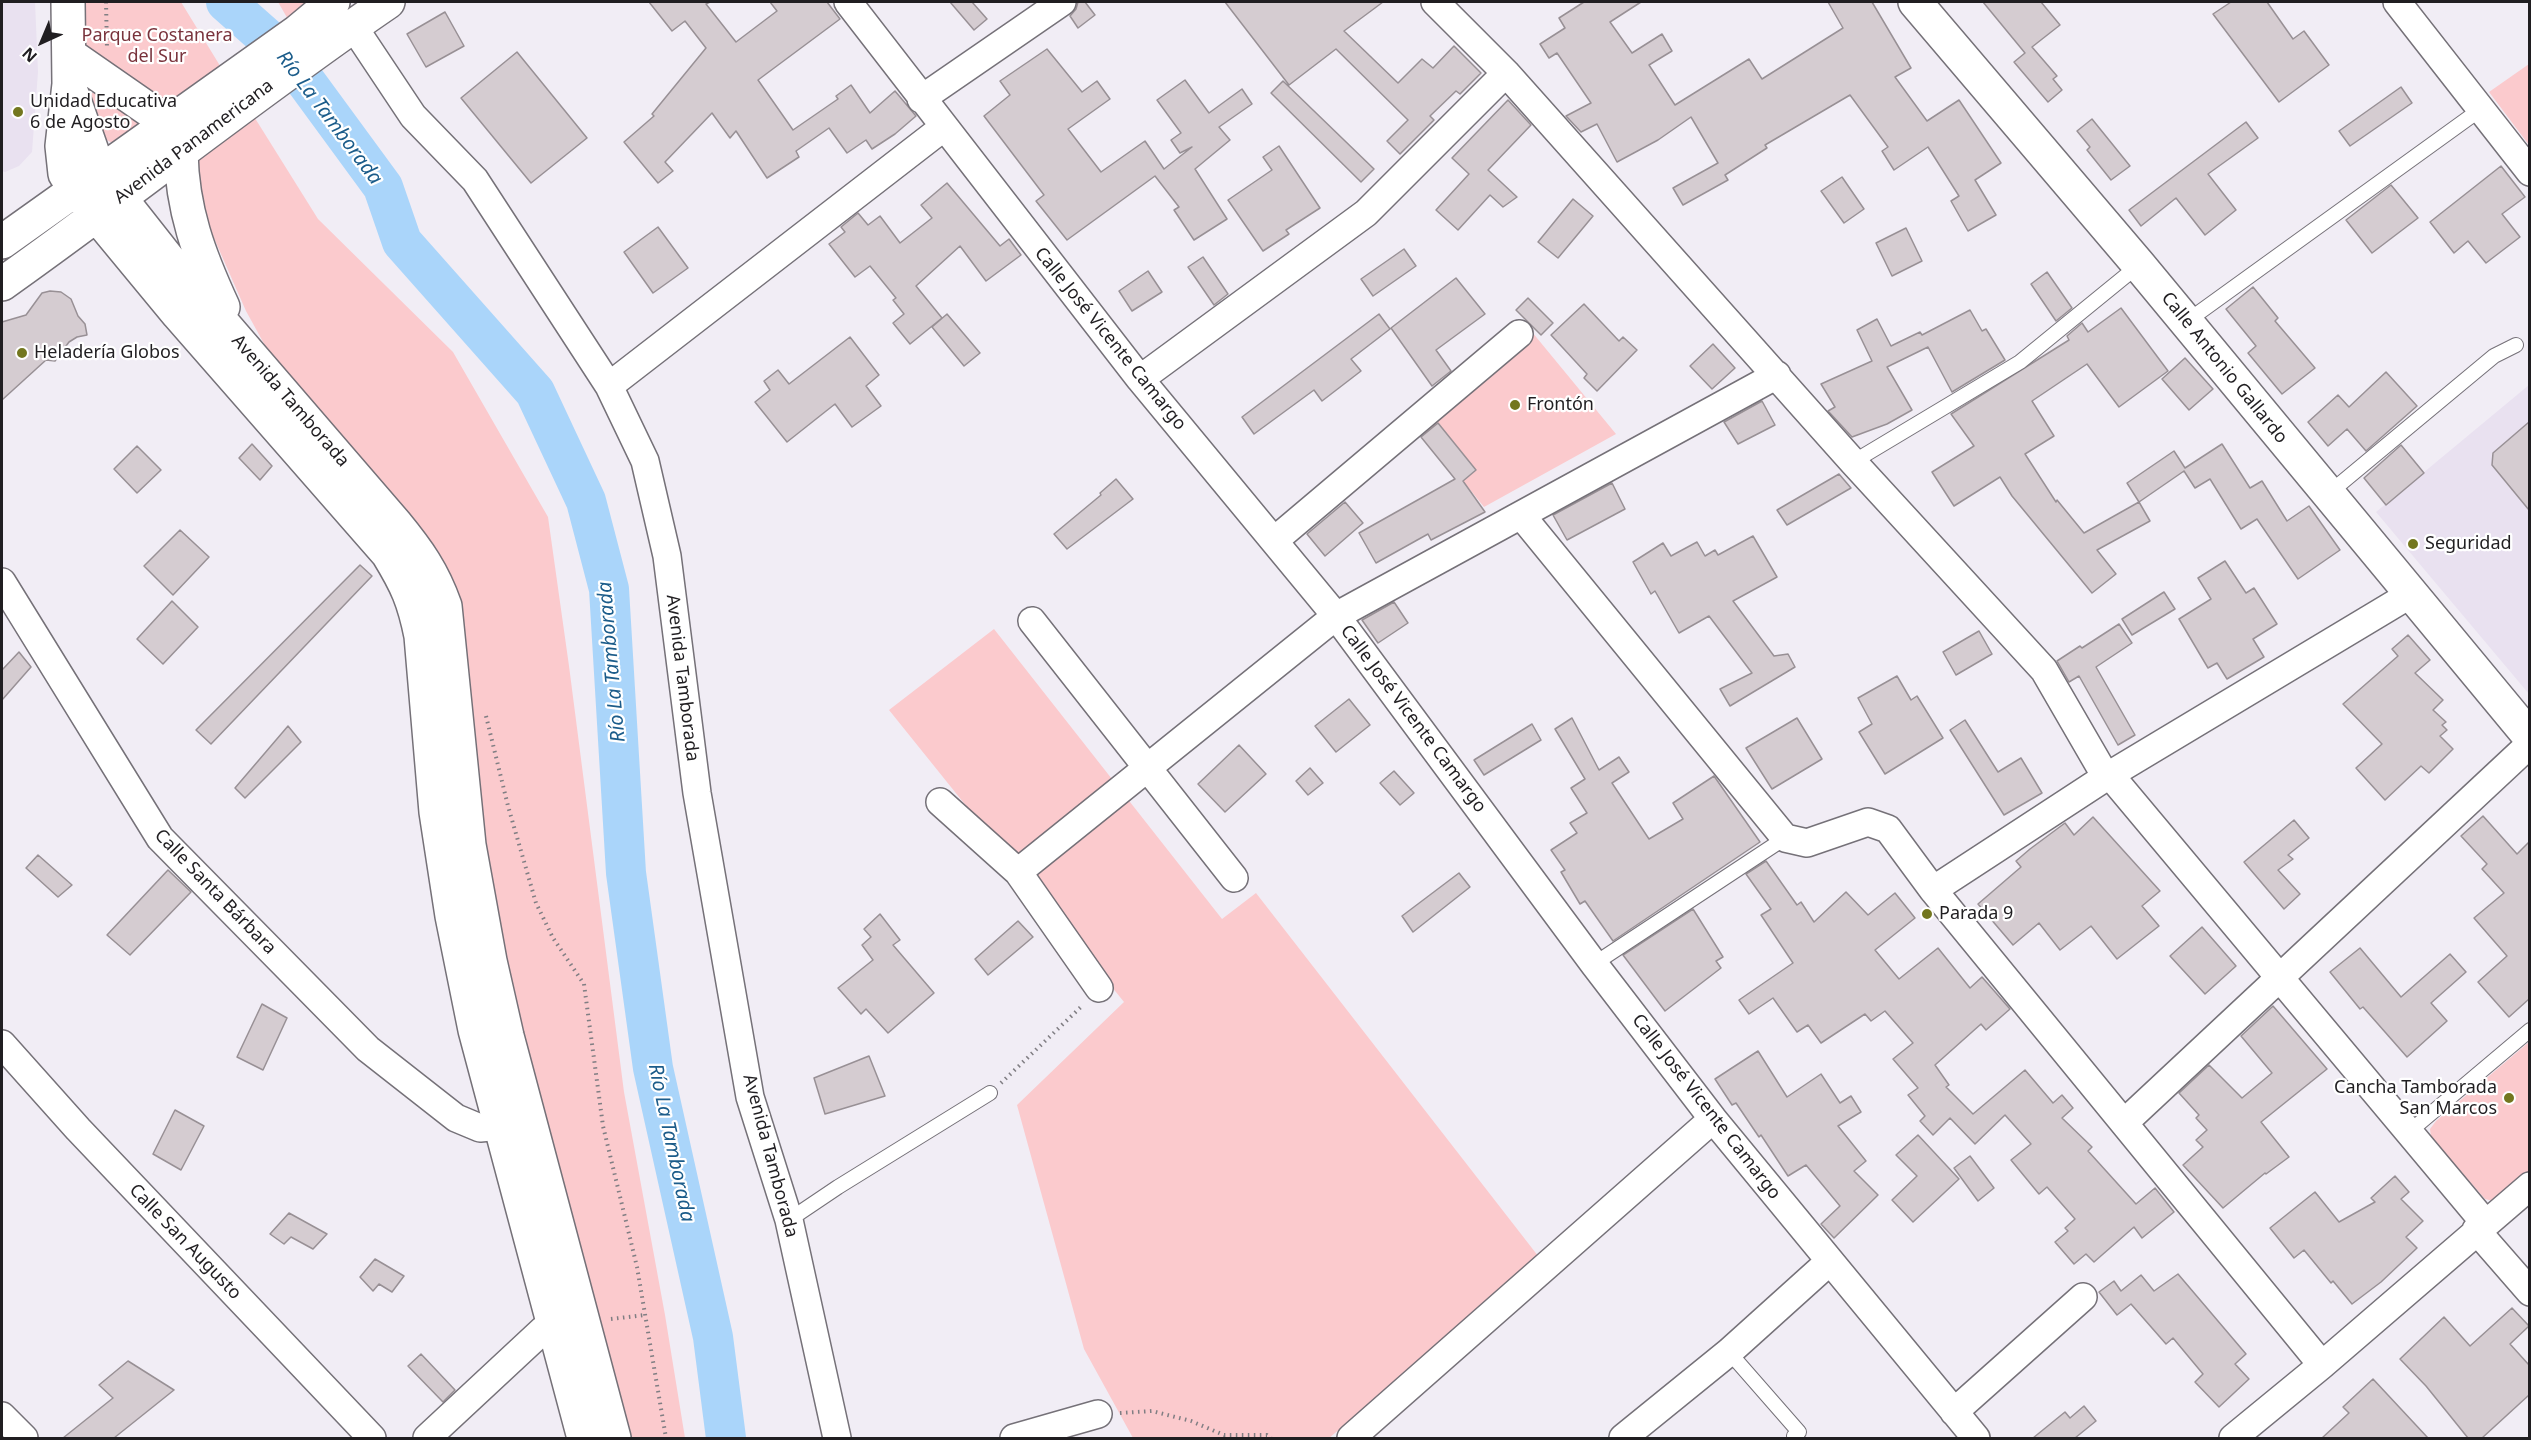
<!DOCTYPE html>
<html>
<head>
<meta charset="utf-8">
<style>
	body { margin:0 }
	#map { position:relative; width:2531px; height:1440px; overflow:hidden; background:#f1edf5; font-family:"Noto Sans",sans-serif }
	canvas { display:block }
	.frame { position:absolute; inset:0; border:3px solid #201e21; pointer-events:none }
	.north { position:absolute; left:12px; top:12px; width:60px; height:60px; -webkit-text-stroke:4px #fff; paint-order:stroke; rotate:224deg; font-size:16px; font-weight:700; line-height:24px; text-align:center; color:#201e21 }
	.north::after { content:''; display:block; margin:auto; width:21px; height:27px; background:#201e21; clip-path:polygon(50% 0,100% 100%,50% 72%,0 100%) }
</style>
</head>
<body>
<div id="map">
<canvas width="2531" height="1440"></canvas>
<div class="frame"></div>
<div class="north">N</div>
</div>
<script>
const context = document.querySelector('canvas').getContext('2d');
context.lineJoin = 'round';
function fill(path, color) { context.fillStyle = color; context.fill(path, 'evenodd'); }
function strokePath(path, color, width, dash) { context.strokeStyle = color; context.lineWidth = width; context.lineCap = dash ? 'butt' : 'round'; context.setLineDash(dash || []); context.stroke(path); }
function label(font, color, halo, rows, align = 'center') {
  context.font = font + ' "Noto Sans",sans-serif'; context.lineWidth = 4.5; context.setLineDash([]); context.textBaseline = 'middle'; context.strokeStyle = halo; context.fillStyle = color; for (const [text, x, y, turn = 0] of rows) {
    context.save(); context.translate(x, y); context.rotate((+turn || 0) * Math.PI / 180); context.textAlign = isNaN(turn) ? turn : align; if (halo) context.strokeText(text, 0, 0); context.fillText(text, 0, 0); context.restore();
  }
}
fill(new Path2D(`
	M2,2H35L38,72L32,152L19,166L5,172L2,171Z
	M2529,385V694L2376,512Z`), '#e9e1f0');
fill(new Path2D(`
	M84,2H181L222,69L167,108L89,51L86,45Z
	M278,2H308L289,21Z
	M2529,64V145L2489,92Z
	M90,93H95L143,123L114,144L103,138L86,97Z
	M253,115L318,219L453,352L548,517L569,666L624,1092L665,1315L685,1438H627L506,979L484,849L467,712L246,311L210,229L203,205L198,181V153Z
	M1532,332L1616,434L1484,507L1416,423Z
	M994,629L1222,919L1256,893L1542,1261L1329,1438H1133L1084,1349L1017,1105L1124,1002L889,710Z
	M2529,1042V1174L2493,1201L2485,1199L2431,1137L2430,1129L2436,1121Z`), '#fbcacd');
strokePath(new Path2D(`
	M226,2L287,56L383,187L402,242L535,392L586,501L609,589L626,873L653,1068L713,1337L726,1438`), '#aad5fa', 40);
const building = new Path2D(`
	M649,2H710L706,4L736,42L777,11L770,2H827L840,19L758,80L793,130L838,99L836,96L851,85L870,113L895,91L916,116L895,134L872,149L866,140L847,153L829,128L796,151L799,157L767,178L736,131L730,138L712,113L665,162L673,171L658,183L624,142L654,116L652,114L706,48L685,21L672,31Z
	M950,2H972L987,19L974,30Z
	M1078,2H1085L1095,15L1078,28L1070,16L1076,9Z
	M1225,2H1383L1344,31L1398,83L1422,59L1433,68L1454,46L1481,73L1460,94L1456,91L1430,116L1434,120L1400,154L1387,141L1408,120L1336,49L1289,85Z
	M1584,2H1641L1610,22L1632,53L1662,34L1672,51L1649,65L1675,105L1749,59L1762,79L1843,28L1828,2H1872L1911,68L1895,77L1927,121L1959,100L2001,163L1975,180L1996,215L1968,231L1951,201L1959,196L1928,147L1894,170L1882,151L1888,147L1850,95L1765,145L1767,148L1725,175L1728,180L1683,205L1673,188L1718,163L1691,117L1658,140L1617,162L1597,124L1581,132L1566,116L1591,103L1557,53L1549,58L1540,44L1565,28L1559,18Z
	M1983,2H2041L2060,25L2032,47L2057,76L2053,79L2062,90L2048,102L2014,62L2025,53Z
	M2231,2H2267L2293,39L2304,31L2329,65L2279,102L2213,14Z
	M445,12L464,46L426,67L407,34Z
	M1047,49L1082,92L1097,81L1110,99L1068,129L1101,172L1145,141L1164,169L1192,147L1180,153L1171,140L1181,133L1157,100L1185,80L1209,113L1242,89L1252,104L1219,127L1230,140L1195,169L1227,219L1194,240L1174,210L1179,207L1155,176L1067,240L1036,201L1044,195L984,116L1010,95L1000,81Z
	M517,52L587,138L531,183L461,98Z
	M1283,81L1374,169L1361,182L1271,93Z
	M2401,87L2412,103L2350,146L2339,131Z
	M1508,100L1531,125L1488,170L1517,197L1503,207L1490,195L1458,230L1436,210L1469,174L1452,158Z
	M2092,119L2130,166L2111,180L2087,150L2090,147L2077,131Z
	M2246,122L2258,138L2208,174L2236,210L2205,235L2176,198L2141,226L2129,210Z
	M1279,146L1320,208L1286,230L1289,234L1263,251L1228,200L1272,170L1263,157Z
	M2501,166L2525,197L2502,214L2520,237L2486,263L2468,241L2454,253L2430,222Z
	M1842,177L1864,209L1844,223L1821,191Z
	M947,183L1000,246L1009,239L1021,255L986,281L960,246L916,286L942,318L910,344L893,323L904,314L893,300L896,298L870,266L855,277L829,244L845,232L841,227L858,213L868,225L880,216L900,243L932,218L921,205Z
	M2391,185L2418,218L2372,253L2346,220Z
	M1573,199L1593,216L1558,258L1538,242Z
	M658,227L688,268L653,293L624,252Z
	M1906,228L1922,261L1892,276L1876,243Z
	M1404,249L1416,266L1373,296L1361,279Z
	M1203,257L1228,294L1214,305L1188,267Z
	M1148,271L1162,292L1132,311L1119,291Z
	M2047,272L2072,308L2056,321L2031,284Z
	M1456,278L1485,314L1436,350L1451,371L1432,386L1391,328Z
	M2253,287L2278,318L2275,321L2315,368L2282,394L2248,353L2256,346L2226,309Z
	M50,291L61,292L71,299L78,316L85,324L87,335L77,337L69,342L55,361L46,360L2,400V322L26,315L42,293Z
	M1528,298L1553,323L1541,335L1516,310Z
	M1584,304L1619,341L1623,337L1637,350L1597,391L1584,378L1587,374L1551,335Z
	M2121,308L2168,371L2119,407L2087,364L2032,401L2054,436L2025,454L2056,502L2057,500L2084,533L2139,502L2150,521L2097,550L2116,574L2092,593L2012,496L2000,477L1954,506L1932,472L1974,446L1951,414L2069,340L2067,336L2082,323L2088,332Z
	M1970,310L1982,331L1986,329L2005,360L1952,392L1928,347L1887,367L1912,410L1887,424L1852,437L1828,411L1835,407L1821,384L1872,361L1857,330L1877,319L1891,346L1920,332L1922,335Z
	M947,314L980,353L964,366L932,327Z
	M1379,314L1390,329L1351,359L1361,371L1322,401L1314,390L1254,434L1242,417Z
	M850,337L879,375L866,386L881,406L852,427L835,404L787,442L755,402L770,390L764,381L778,370L789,384Z
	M1713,344L1735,368L1712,389L1690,366Z
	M2185,358L2213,389L2189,410L2162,379Z
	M2386,372L2417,406L2366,451L2347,429L2328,446L2308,422L2338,395L2349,407Z
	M1762,401L1775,425L1738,444L1724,422Z
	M2529,422V510L2492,465L2493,453Z
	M1438,423L1476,470L1463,481L1485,512L1431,540L1428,534L1376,563L1359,533L1455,479L1421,437Z
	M252,444L272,466L260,480L239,458Z
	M2222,444L2250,488L2262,481L2287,521L2309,506L2340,550L2298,579L2257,519L2241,529L2210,479L2195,488L2184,471L2139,502L2127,483L2174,451L2185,468Z
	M2401,445L2424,473L2386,505L2364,478Z
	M137,446L161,470L137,493L114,469Z
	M1839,474L1851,488L1787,525L1777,510Z
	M1116,479L1133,499L1067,549L1054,534L1101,495L1100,493Z
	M1612,483L1625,509L1567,540L1553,515Z
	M1345,502L1363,523L1325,556L1307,534Z
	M180,530L209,557L173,595L144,566Z
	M1753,536L1777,577L1733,601L1774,656L1788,654L1795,667L1730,706L1720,689L1752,673L1709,616L1679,633L1655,591L1651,594L1633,562L1663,543L1671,556L1697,542L1705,556L1715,550L1718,555Z
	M2225,561L2246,593L2254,588L2277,624L2253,639L2264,657L2227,679L2217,663L2208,668L2179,619L2211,599L2198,578Z
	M360,565L372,576L211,744L196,730Z
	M2164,592L2175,609L2132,635L2122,619Z
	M172,601L198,627L163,664L137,639Z
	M1394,602L1408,623L1378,643L1362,620Z
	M2119,624L2132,643L2096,667L2135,735L2118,745L2079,676L2069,682L2057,661L2080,646L2082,648Z
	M1979,631L1992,654L1956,675L1943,652Z
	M2408,635L2430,660L2415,673L2443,700L2433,710L2446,722L2442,725L2447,730L2440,736L2453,749L2429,773L2421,766L2385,800L2356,768L2382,744L2343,704L2398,656L2392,649Z
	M19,652L31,667L2,700V670Z
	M1897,676L1911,700L1917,696L1943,738L1885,774L1859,732L1872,724L1858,698Z
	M1349,699L1370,725L1336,752L1315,726Z
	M1572,718L1599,770L1619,757L1629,772L1612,783L1649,839L1683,819L1673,803L1714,776L1760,842L1613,941L1585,901L1580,904L1561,872L1565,870L1551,850L1577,833L1570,823L1587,813L1571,788L1585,779L1555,729Z
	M1797,718L1822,759L1772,789L1746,748Z
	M1965,720L1998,772L2021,758L2042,793L2004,815L1950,730Z
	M1532,724L1541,740L1484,775L1474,760Z
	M288,726L301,742L245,798L235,788Z
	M1239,745L1266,774L1225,812L1198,784Z
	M1310,768L1323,783L1308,795L1296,781Z
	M1394,771L1414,793L1400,805L1380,783Z
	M2483,816L2517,854L2529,842V999L2509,1017L2478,982L2507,956L2474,918L2504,893L2482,869L2487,864L2461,836Z
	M2093,817L2160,891L2142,906L2159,926L2117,959L2091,926L2060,950L2039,923L2013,945L1978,904L2021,867L2016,861L2030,849L2065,823L2074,835Z
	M2294,820L2309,838L2288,855L2293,859L2278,870L2300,894L2284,909L2244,862Z
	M38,855L72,885L58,897L26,868Z
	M1766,861L1797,905L1801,902L1814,922L1846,892L1868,915L1895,893L1915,918L1875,950L1899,979L1938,948L1970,988L1982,977L2010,1009L1986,1030L1981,1024L1935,1065L1949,1085L1946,1087L1973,1114L2025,1070L2053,1103L2062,1095L2073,1108L2062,1118L2092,1147L2088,1151L2136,1204L2155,1188L2174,1212L2142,1238L2134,1227L2094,1262L2086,1254L2074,1264L2055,1242L2068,1231L2065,1228L2075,1219L2047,1187L2039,1194L2011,1160L2031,1144L2005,1115L1975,1144L1950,1118L1933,1135L1920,1121L1925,1116L1908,1095L1918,1088L1893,1059L1913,1043L1885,1011L1871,1021L1865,1014L1821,1043L1808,1025L1797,1032L1773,998L1749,1014L1739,1000L1793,963L1761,915L1771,909L1746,874Z
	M168,870L191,892L130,955L107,935Z
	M1459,873L1470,887L1413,932L1402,916Z
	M1693,909L1723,957L1716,961L1721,968L1665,1011L1623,955Z
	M880,914L900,940L893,945L934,993L888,1033L866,1009L861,1014L838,988L873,960L862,945L871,937L864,929Z
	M1018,921L1033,937L988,975L975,959Z
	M2202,927L2236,966L2205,994L2170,956Z
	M2360,948L2401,997L2450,954L2466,972L2431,1003L2447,1021L2407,1057L2363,1007L2360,1009L2330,972Z
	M262,1004L287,1018L263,1070L237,1057Z
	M2273,1006L2327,1069L2261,1122L2289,1157L2266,1174L2265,1173L2223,1208L2183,1165L2203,1147L2196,1140L2207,1130L2196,1118L2199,1115L2179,1093L2209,1065L2242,1098L2272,1073L2241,1036Z
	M1758,1051L1787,1097L1821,1074L1840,1103L1851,1096L1861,1112L1838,1126L1866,1161L1854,1171L1878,1195L1834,1238L1821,1224L1840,1206L1806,1165L1788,1176L1761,1135L1759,1137L1736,1103L1732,1105L1715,1079Z
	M869,1056L885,1096L825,1114L814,1078Z
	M175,1110L204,1126L181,1170L153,1154Z
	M1918,1135L1959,1179L1913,1222L1892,1200L1917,1176L1896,1155Z
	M1970,1156L1994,1188L1978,1201L1954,1168Z
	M2395,1176L2409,1192L2401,1199L2423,1221L2406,1237L2417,1248L2381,1282L2352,1304L2333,1281L2331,1283L2304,1250L2294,1258L2270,1228L2315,1192L2339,1222L2375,1202L2371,1198Z
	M289,1213L327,1234L313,1249L291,1237L284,1244L270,1234Z
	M375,1259L404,1276L392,1292L379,1284L373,1291L360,1277Z
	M2178,1274L2246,1354L2235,1364L2249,1379L2219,1407L2195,1382L2203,1374L2173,1338L2166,1344L2131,1304L2117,1315L2099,1292L2114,1281L2121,1291L2141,1275L2154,1291Z
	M2512,1308L2529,1326L2510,1344L2529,1365V1395L2482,1438H2468L2426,1386L2400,1359L2444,1317L2470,1346Z
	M421,1354L455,1390L443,1402L408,1366Z
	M128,1361L174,1390L114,1438H63L113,1398L99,1385Z
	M2373,1379L2428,1438H2322L2349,1413L2343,1407Z
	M2084,1406L2096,1421L2075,1438H2033L2065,1412L2070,1418Z`);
fill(building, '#d5ccd1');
strokePath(building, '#989095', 1.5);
const service = new Path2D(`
	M2186,322L2481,109
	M1853,462L2020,362L2139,265
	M2328,494L2494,356L2516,345
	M1594,964L1785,838
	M2409,1132L2530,1030
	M789,1220L838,1187L990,1093
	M1729,1352L1799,1432L1794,1436L1796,1438`);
const minor = new Path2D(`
	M848,2L1140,379L1336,616L1594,964L1713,1119L1976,1438
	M1435,2L1506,73L1853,462L2044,670L2106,777
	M2397,2L2530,172
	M353,26L413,116L475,180L609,386L645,461L667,556L697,793L750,1097L789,1220L837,1438
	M921,99L1062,2
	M1140,379L1366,213L1506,73
	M609,386L944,127
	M1521,515L1785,838L1807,843L1868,822L1888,829L1933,890L2322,1365
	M1275,540L1519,334
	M2,582L160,838L368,1049L456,1118L480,1128L501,1126
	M1032,621L1234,878
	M2110,775L2485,1223
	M940,802L1018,872L1099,988
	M1018,872L1336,616L1777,375
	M1933,890L2106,777L2411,594
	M2,1044L78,1129L372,1438
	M2124,1123L2530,744
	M2476,1230L2530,1292
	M1954,1412L2083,1297
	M2,1416L24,1438
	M427,1438L543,1330L573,1321
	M1014,1438L1098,1414
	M1351,1438L1713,1119
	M1623,1438L1729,1352L1830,1261
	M2233,1438L2322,1365L2530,1186`);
const secondary = new Path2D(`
	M1915,2L2139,265L2530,737`);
const primary = new Path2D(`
	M68,2L69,84L62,146L65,174L97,216L178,314L388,554C407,585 414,601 421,636L436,812L452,916L475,1030L584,1438
	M70,55L168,123
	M72,94L93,154L120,198L176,269L395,523C418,551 433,572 445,606L469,845L490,961L507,1036L614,1438
	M181,152C182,210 199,255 223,307
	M2,242L297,32L333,2
	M2,284C132,192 256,92 388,2`);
strokePath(service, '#757178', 16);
strokePath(minor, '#757178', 30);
strokePath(secondary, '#757178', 36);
strokePath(primary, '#757178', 36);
strokePath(new Path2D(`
	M106,2L107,49
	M486,716L508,806L536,903L553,938L584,984L603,1126L637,1267L666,1438
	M1001,1083L1083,1005
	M611,1319L645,1315
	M1120,1413L1152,1411L1191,1421L1224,1435H1267L1271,1438`), '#807e83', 4, [1.5, 4.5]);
strokePath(service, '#fff', 14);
strokePath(minor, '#fff', 27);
strokePath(secondary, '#fff', 33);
strokePath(primary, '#fff', 33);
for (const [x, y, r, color] of [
	[18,112,6,"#73771f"],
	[22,353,6,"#73771f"],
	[1515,405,6,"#73771f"],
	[2413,544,6,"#73771f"],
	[1927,914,6,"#73771f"],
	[2509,1098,6,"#73771f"]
]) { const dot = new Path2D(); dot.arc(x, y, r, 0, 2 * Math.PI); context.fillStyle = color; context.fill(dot); strokePath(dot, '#fff', 2); }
label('18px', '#79333c', '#fff', [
	["Parque Costanera",157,36],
	["del Sur",157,57]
]);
label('18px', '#201e21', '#fff', [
	["Unidad Educativa",30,102],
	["6 de Agosto",30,123],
	["Heladería Globos",34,353],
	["Frontón",1527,405],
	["Seguridad",2425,544],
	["Parada 9",1939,914],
	["Cancha Tamborada",2497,1088,"right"],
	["San Marcos",2497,1109,"right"]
], 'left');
label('18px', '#201e21', '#fff', [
	["Avenida Panamericana",194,142,-37],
	["Calle José Vicente Camargo",1110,339,51],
	["Calle Antonio Gallardo",2224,368,51],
	["Avenida Tamborada",290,401,49],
	["Avenida Tamborada",682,678,83],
	["Calle José Vicente Camargo",1413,719,53],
	["Calle Santa Bárbara",215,892,46],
	["Calle José Vicente Camargo",1706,1107,52],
	["Avenida Tamborada",770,1156,75],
	["Calle San Augusto",185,1242,46]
]);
label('italic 20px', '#1b5c8a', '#fff', [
	["Río La Tamborada",329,118,53],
	["Río La Tamborada",612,662,-95],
	["Río La Tamborada",671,1143,78]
]);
</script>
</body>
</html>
